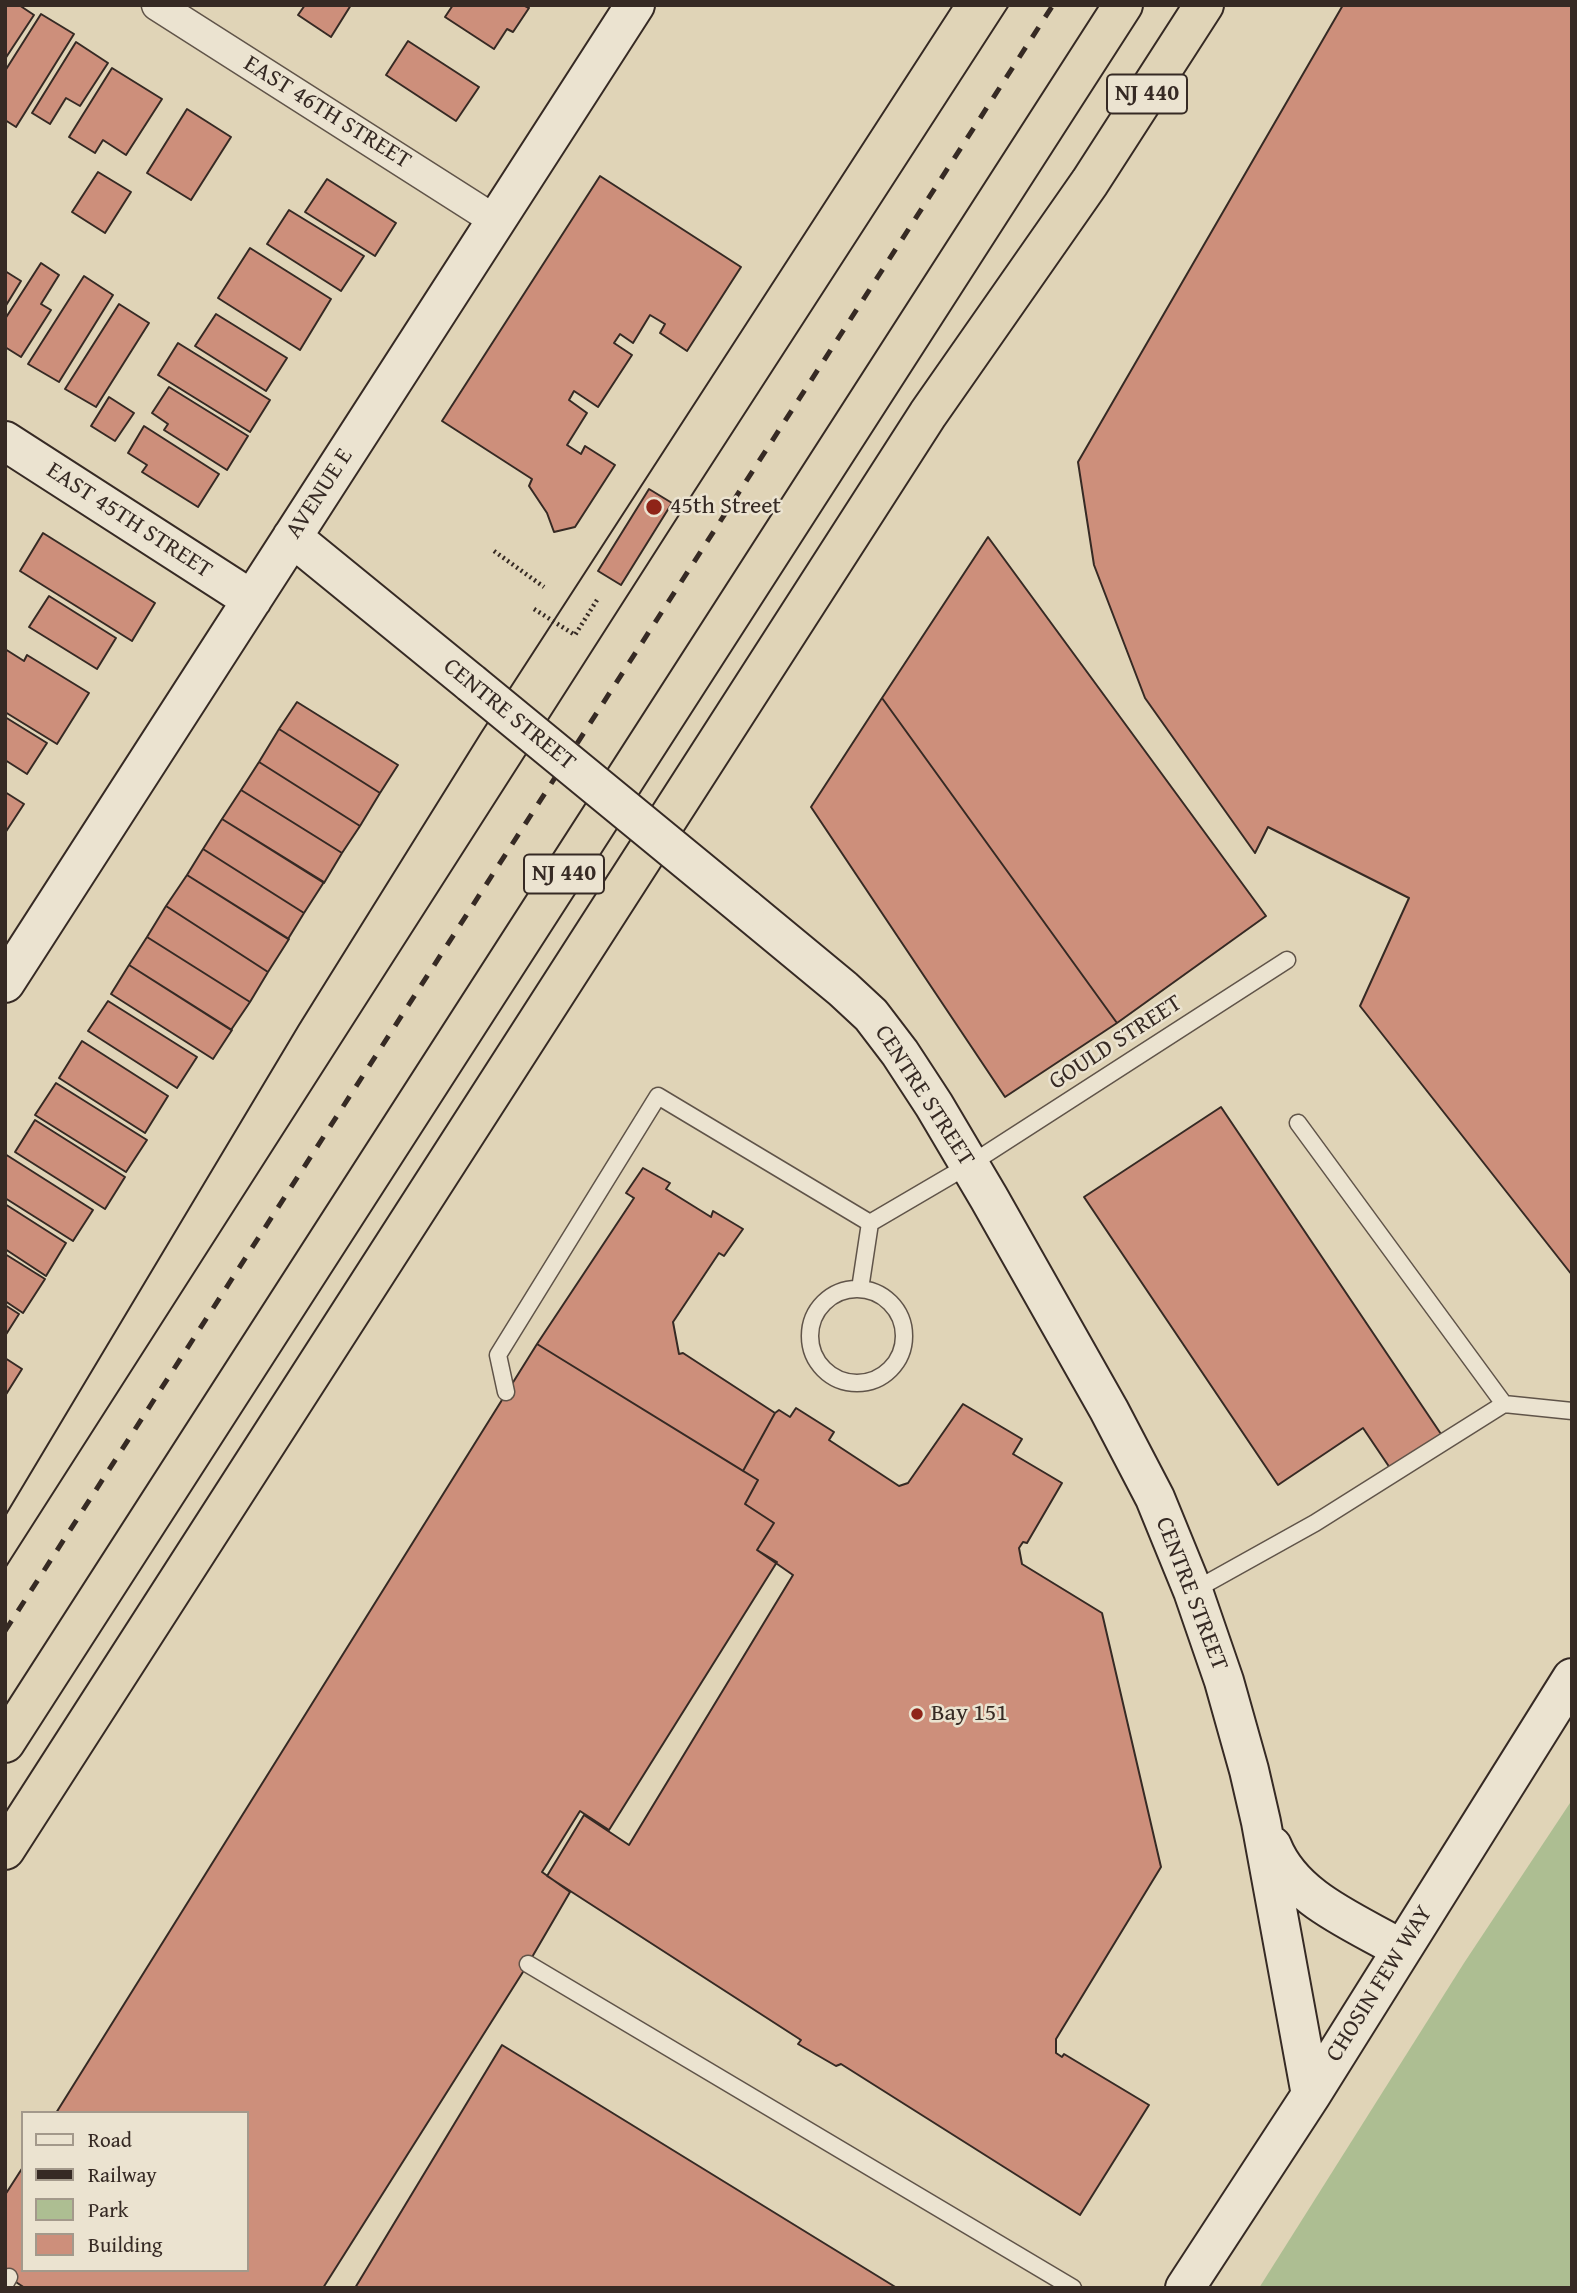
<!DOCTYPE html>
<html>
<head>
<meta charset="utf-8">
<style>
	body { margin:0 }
	#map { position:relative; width:1577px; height:2293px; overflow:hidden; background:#e0d4b7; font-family:"Gentium Book Plus",serif }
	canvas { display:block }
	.frame { position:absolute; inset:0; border:7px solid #362a24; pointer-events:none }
	.legend { position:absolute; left:21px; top:2111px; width:228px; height:161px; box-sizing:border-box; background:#ebe3d0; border:2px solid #a3998b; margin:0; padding:9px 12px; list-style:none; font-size:21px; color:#362a24 }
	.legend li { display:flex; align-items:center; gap:14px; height:35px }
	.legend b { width:35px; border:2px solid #a3998b }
</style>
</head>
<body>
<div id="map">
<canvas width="1577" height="2293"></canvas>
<div class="frame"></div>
<ul class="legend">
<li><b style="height:9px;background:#ebe3d0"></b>Road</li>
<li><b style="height:9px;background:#362a24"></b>Railway</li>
<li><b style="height:19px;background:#adbe92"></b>Park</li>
<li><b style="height:19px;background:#cd8f7b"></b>Building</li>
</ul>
</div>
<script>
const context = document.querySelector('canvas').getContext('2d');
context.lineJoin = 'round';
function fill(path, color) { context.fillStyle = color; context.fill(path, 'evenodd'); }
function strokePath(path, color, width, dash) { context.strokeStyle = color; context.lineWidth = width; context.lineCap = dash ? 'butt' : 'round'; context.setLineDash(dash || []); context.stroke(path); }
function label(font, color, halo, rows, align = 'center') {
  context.font = font + ' "Gentium Book Plus",serif'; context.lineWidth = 5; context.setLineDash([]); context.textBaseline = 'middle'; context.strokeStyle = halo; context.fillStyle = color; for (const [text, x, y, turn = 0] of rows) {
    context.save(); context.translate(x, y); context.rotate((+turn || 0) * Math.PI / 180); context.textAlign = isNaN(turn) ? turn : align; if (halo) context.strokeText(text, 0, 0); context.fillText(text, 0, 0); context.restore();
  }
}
fill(new Path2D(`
	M1572,1800V2288H1259L1464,1963Z`), '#adbe92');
const building = new Path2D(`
	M5,5H19L34,15L5,59Z
	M305,5H351L331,37L298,15Z
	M453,5H523L529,8L513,32L507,29L494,49L445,17Z
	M1343,5H1572V1275L1360,1006L1409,898L1268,827L1255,853L1145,698L1094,565L1078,462Z
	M41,14L74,34L16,127L5,120V71Z
	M408,41L479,87L456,121L386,75Z
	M76,42L108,63L80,106L66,98L50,124L32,113Z
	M112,68L162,99L126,155L103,140L95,153L69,137Z
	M187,109L231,137L191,200L147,173Z
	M98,172L131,192L105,233L72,212Z
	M600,176L741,267L687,351L660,333L665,324L650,315L633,343L620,334L614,343L632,355L598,407L574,391L569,400L587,413L567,445L581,454L585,446L615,465L575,527L554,532L547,513L529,486L532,479L442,421Z
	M327,179L396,223L375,256L305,212Z
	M289,210L364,256L341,291L267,244Z
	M250,248L331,299L300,350L218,298Z
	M41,263L59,275L41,304L51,310L21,357L5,347V319Z
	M5,271L21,281L5,307Z
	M84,276L113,295L59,382L28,364Z
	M119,304L149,323L96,407L65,389Z
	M216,314L287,358L266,391L195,346Z
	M178,343L270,400L250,432L158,375Z
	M169,387L248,436L227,470L164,430L168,424L152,413Z
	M109,397L134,413L115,441L91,426Z
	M144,426L219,474L198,507L142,472L147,465L128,453Z
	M649,489L672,503L621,585L598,571Z
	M43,533L155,603L132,641L20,571Z
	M988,537L1266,916L1117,1023L882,698Z
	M49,596L116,638L97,669L29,627Z
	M5,649L24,661L27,655L89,693L57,744L5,712Z
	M882,698L1117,1023L1005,1097L811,807Z
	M297,702L398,765L380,793L279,729Z
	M5,717L47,743L27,774L5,760Z
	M279,729L380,793L360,826L259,762Z
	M259,762L360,826L342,853L241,790Z
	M241,790L342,853L324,883L222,819Z
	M5,792L24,804L5,833Z
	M222,819L324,882L304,913L203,849Z
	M203,849L304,913L288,939L187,875Z
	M187,875L289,939L268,972L166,906Z
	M166,906L268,972L250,1002L147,937Z
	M147,937L250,1002L231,1030L129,965Z
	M129,965L232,1030L213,1059L111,994Z
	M108,1001L197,1057L177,1088L88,1031Z
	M82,1041L168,1096L145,1133L59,1078Z
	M56,1083L147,1140L126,1172L35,1115Z
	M1221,1107L1443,1437L1392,1471L1363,1428L1278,1485L1084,1197Z
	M35,1120L125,1177L105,1209L15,1152Z
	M5,1154L93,1210L73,1241L5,1198Z
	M643,1168L670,1183L666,1189L711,1217L713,1211L743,1229L724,1256L719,1253L673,1322L679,1354L683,1353L775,1413L743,1471L537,1344L634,1198L626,1193Z
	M5,1204L66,1243L46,1276L5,1249Z
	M5,1254L45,1279L23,1313L5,1301Z
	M5,1305L19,1314L5,1336Z
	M537,1344L758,1480L745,1504L774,1523L757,1550L777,1562L609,1830L580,1811L542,1872L570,1892L528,1964L323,2288H25L5,2275V2195L23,2167V2270H247V2113H56Z
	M5,1358L22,1369L5,1396Z
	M963,1404L1022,1439L1013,1454L1062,1483L1027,1543L1023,1542L1019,1548L1022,1564L1102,1613L1161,1867L1056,2039V2053L1062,2057L1064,2054L1149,2105L1080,2215L841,2064L836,2066L798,2044L801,2040L547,1876L584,1815L629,1845L793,1575L757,1550L774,1523L745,1504L758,1480L743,1471L775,1413L779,1410L790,1417L796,1408L834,1432L829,1440L899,1486L908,1483Z
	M502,2045L897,2288H355Z`);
fill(building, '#cd8f7b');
strokePath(building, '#362a24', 2);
const lane = new Path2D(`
	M1298,1123L1504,1404L1572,1411
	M860,1289L870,1223
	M810 1336a47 47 0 1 1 94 0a47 47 0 1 1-94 0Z
	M506,1392L498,1355L658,1096L870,1223L969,1165L1287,960
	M1193,1591L1315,1523L1504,1404
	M528,1964L1073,2288
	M5,2284L9,2277`);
const street = new Path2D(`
	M157,5L496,221`);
const secondary = new Path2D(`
	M5,441L252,600
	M292,537L471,683
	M745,908L843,989L871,1015L900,1053L934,1105L989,1198L1109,1410L1155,1498L1193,1591L1224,1681L1249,1770L1261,1822L1311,2095
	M5,983L635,5
	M1272,1846C1293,1899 1355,1922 1401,1949
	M1185,2288L1311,2095L1572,1678`);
const highway = new Path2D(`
	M5,1743L1123,5
	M5,1850L928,414L1090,182L1204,5`);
strokePath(lane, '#605449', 19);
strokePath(street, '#605449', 33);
strokePath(secondary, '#362a24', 42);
strokePath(highway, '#362a24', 42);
strokePath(new Path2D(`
	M494,551L544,587
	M534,609L575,635L597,600`), '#362a24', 4.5, [2, 3.5]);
strokePath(lane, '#ebe3d0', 16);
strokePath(street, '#ebe3d0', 30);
strokePath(secondary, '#ebe3d0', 38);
strokePath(highway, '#e0d4b7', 38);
strokePath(new Path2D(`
	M5,1516L299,1025L481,733L953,5
	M5,1568L677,518L1009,5`), '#362a24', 2);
strokePath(new Path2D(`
	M5,1631L1053,5`), '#362a24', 5, [12, 12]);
const secondaryBridge = new Path2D(`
	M471,683L745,908`);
strokePath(secondaryBridge, '#362a24', 42, []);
strokePath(secondaryBridge, '#ebe3d0', 38);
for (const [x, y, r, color] of [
	[654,507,9,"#8f2418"],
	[917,1714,7,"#8f2418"]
]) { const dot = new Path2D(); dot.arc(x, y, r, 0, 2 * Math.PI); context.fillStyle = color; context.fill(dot); strokePath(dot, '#ebe3d0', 2.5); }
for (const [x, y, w] of [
	[1147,94,80],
	[564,874,80]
]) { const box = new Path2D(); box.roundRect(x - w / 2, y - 19.5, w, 39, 5); context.fillStyle = '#ebe3d0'; context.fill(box); strokePath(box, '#362a24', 2); }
label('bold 23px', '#362a24', null, [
	["NJ 440",1147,94],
	["NJ 440",564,874]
]);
label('24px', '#362a24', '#ebe3d0', [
	["EAST 46TH STREET",327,113,32],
	["AVENUE E",320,494,-57],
	["EAST 45TH STREET",129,521,33],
	["CENTRE STREET",509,715,39],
	["GOULD STREET",1116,1043,-33],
	["CENTRE STREET",924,1096,57],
	["CENTRE STREET",1191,1594,69],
	["CHOSIN FEW WAY",1380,1984,-58]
]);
label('24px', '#362a24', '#ebe3d0', [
	["45th Street",670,507],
	["Bay 151",931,1714]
], 'left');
</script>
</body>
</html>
